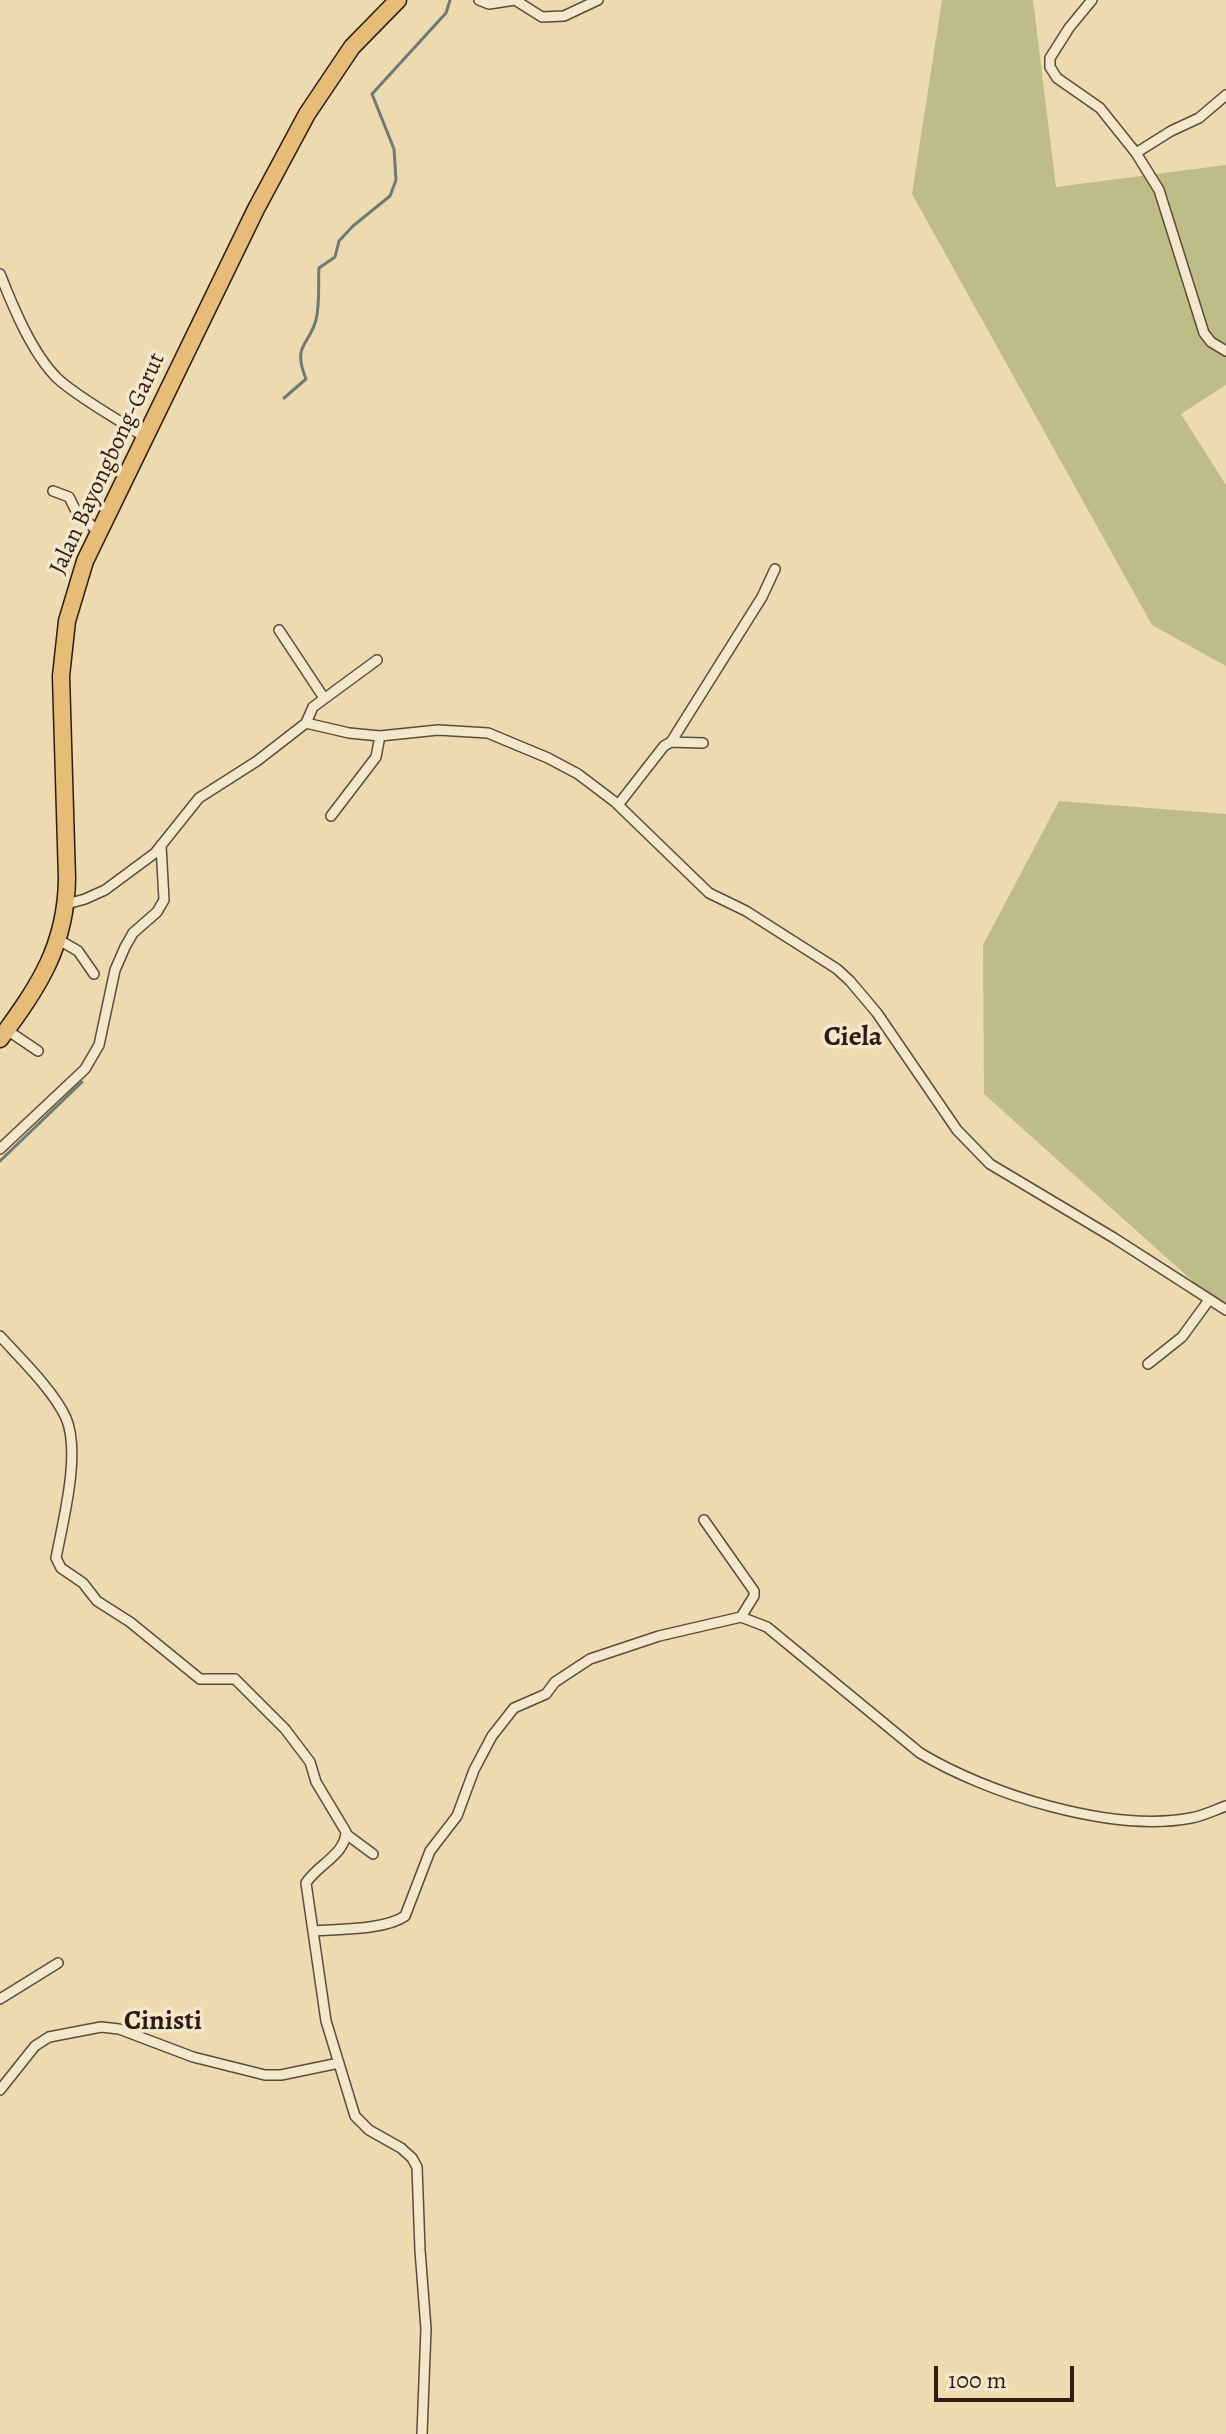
<!DOCTYPE html>
<html>
<head>
<meta charset="utf-8">
<style>
	body { margin:0 }
	#map { position:relative; width:1226px; height:2434px; overflow:hidden; background:#eddab1; font-family:Alegreya,serif }
	canvas { display:block }
	.scale { position:absolute; left:934px; top:2366px; width:140px; height:36px; box-sizing:border-box; border:4px solid #2f1b14; border-top:0; padding-left:10px; font-size:24px; line-height:28px; white-space:nowrap; color:#2f1b14; -webkit-text-stroke:6px #f3e7cc; paint-order:stroke }
</style>
</head>
<body>
<div id="map">
<canvas width="1226" height="2434"></canvas>
<div class="scale">100 m</div>
</div>
<script>
const context = document.querySelector('canvas').getContext('2d');
context.lineJoin = 'round';
function fill(path, color) { context.fillStyle = color; context.fill(path, 'evenodd'); }
function strokePath(path, color, width, dash) { context.strokeStyle = color; context.lineWidth = width; context.lineCap = dash ? 'butt' : 'round'; context.setLineDash(dash || []); context.stroke(path); }
function label(font, color, halo, rows, align = 'center') {
  context.font = font + ' Alegreya,serif'; context.lineWidth = 7; context.setLineDash([]); context.textBaseline = 'middle'; context.strokeStyle = halo; context.fillStyle = color; for (const [text, x, y, turn = 0] of rows) {
    context.save(); context.translate(x, y); context.rotate((+turn || 0) * Math.PI / 180); context.textAlign = isNaN(turn) ? turn : align; if (halo) context.strokeText(text, 0, 0); context.fillText(text, 0, 0); context.restore();
  }
}
fill(new Path2D(`
	M942,0H1033L1056,187L1226,165V385L1181,414L1226,485V666L1152,625L912,194Z
	M1059,801L1226,814V1304L1197,1285L984,1094L983,945Z`), '#bfbd87');
strokePath(new Path2D(`
	M284,398L306,379C292,344 309,346 316,320C320,304 318,285 319,268L335,257L339,241L353,226L390,196L396,180L394,149L372,94L446,13L450,0
	M0,1161L82,1082`), '#6f7a72', 3);
const minor = new Path2D(`
	M479,0L489,4L515,0L542,17L564,16L598,0
	M1092,0L1069,28L1050,58V67L1057,78L1100,108L1136,153L1159,190L1204,333L1211,342L1226,351
	M1136,153L1171,131L1199,118L1226,95
	M0,274C13,307 32,353 57,378C78,398 119,419 145,438
	M53,491L69,497L75,509L98,532
	M279,630L324,698
	M306,723L313,707L377,660
	M671,742L762,597L775,569
	M618,805L664,746L671,742L703,743
	M331,816L376,757L380,736
	M67,904L85,899L105,890L155,853L199,798L257,761L306,723L349,733L380,736L438,730L488,733L548,758L578,774L615,802L709,893L746,911L837,969L850,981L877,1013L957,1130L990,1164L1114,1238L1226,1310
	M59,940L78,951L94,974
	M7,1030L38,1051
	M0,1149L85,1069L99,1045L115,970L125,947L133,933L157,912L164,900L161,845
	M0,1336C20,1358 54,1391 66,1418C81,1453 63,1521 56,1558L61,1568L83,1583L97,1601L130,1622L200,1679H235L285,1729L310,1762L316,1782L346,1832C345,1855 317,1865 306,1883L326,2021L355,2116L369,2130L401,2148L412,2158L417,2167L420,2250L426,2329L422,2434
	M1148,1364L1182,1337L1209,1300
	M704,1520L754,1591V1596L741,1617
	M346,1834L373,1854
	M314,1931C339,1929 385,1930 405,1916L430,1851L457,1816L474,1770L492,1736L514,1708L546,1694L555,1682L590,1659L659,1636L741,1617L767,1627L920,1753C988,1794 1111,1833 1191,1818C1203,1816 1215,1810 1226,1806
	M0,1999L58,1963
	M0,2090L35,2046L49,2037L101,2027L119,2029L193,2057L265,2075H281L339,2063`);
const primary = new Path2D(`
	M0,1039C39,986 66,946 67,879L61,676L67,621L85,561L256,209L307,114L352,47L398,0`);
strokePath(minor, '#5e4b3b', 12);
strokePath(primary, '#2f1b14', 19);
strokePath(minor, '#f3e7cc', 9);
strokePath(primary, '#e6bd78', 16);
label('24px', '#2f1b14', '#f3e7cc', [
	["Jalan Bayongbong-Garut",108,464,-65]
]);
label('bold 28px', '#2f1b14', '#f3e7cc', [
	["Ciela",853,1038],
	["Cinisti",163,2022]
]);
</script>
</body>
</html>
